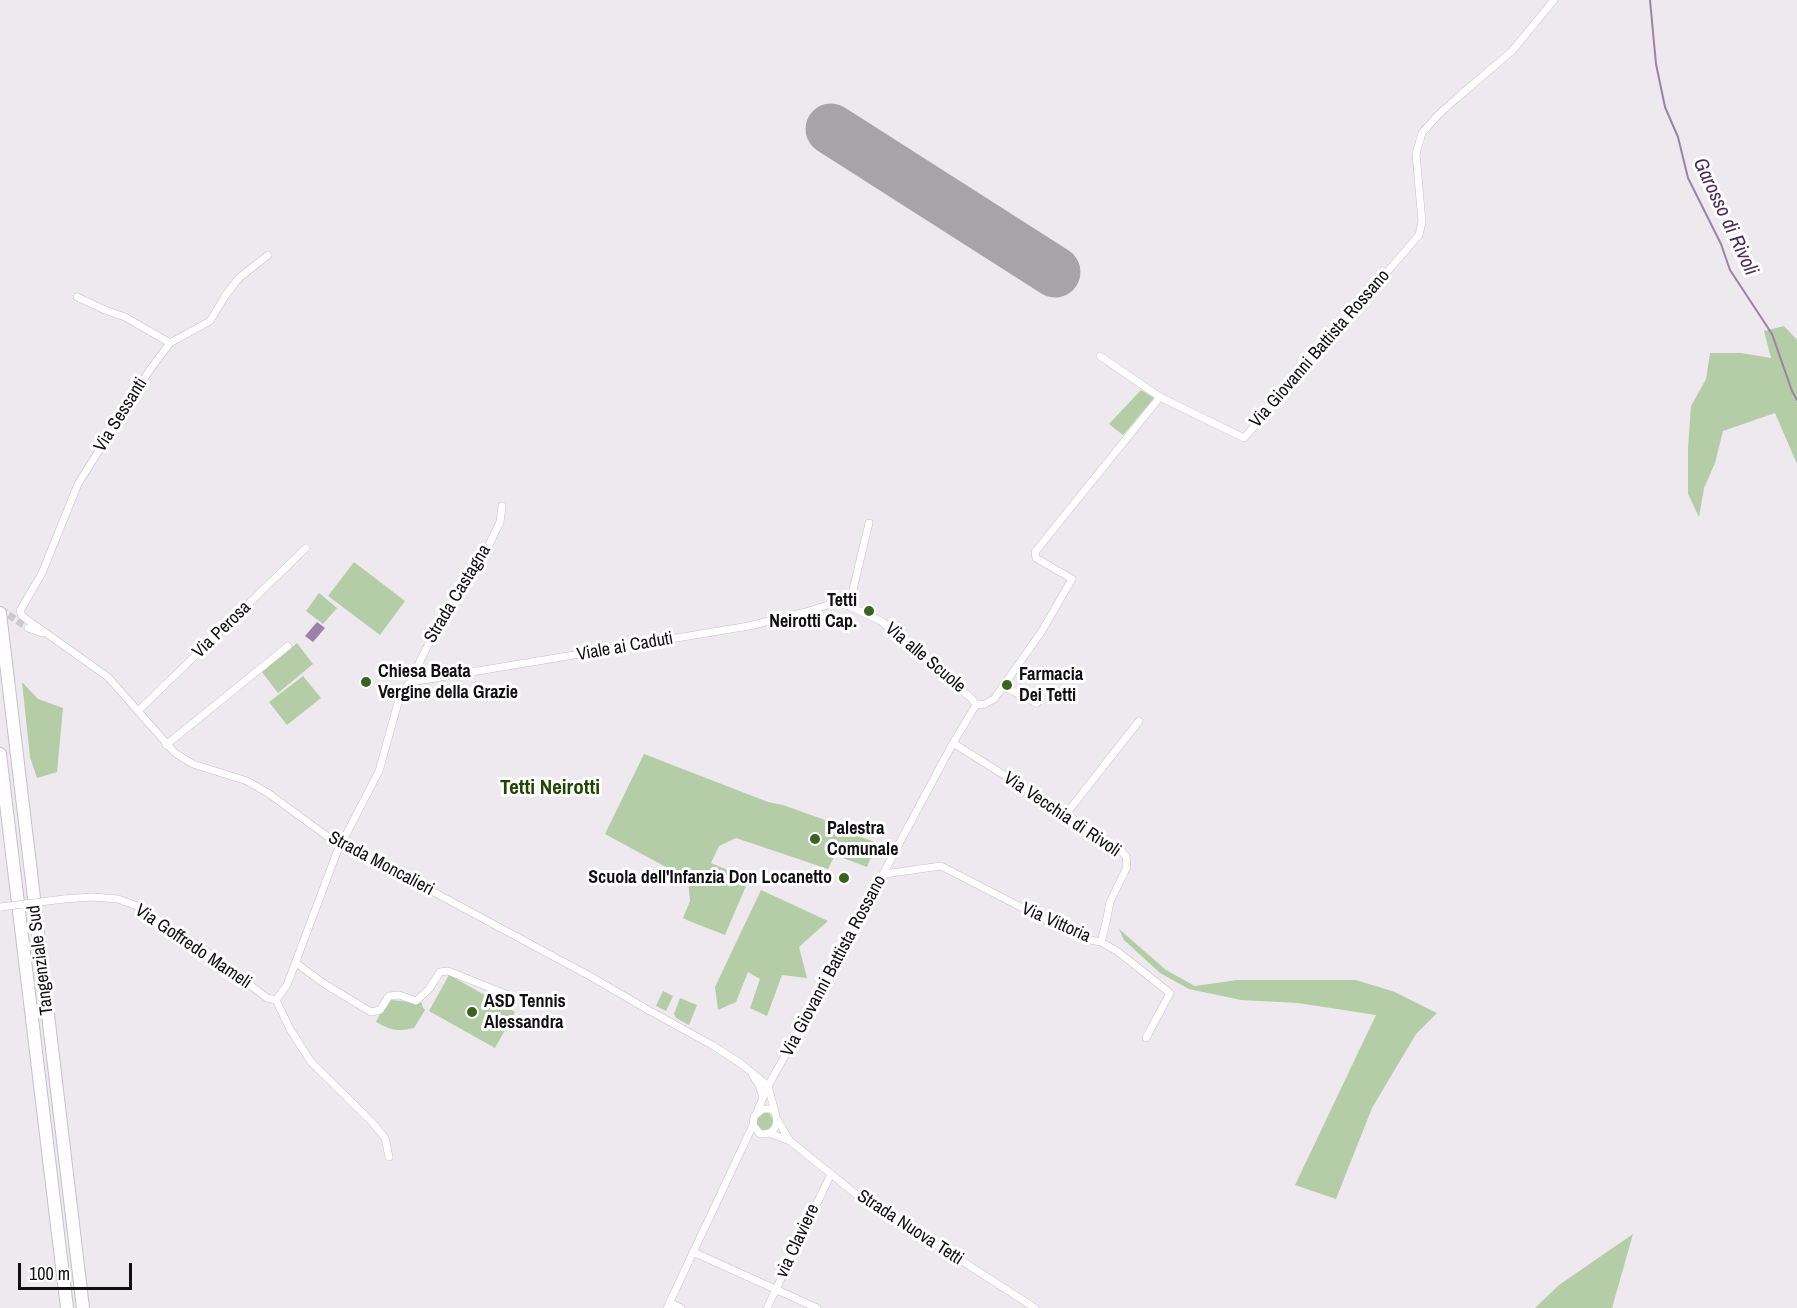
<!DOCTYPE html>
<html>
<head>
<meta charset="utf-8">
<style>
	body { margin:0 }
	#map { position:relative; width:1797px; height:1308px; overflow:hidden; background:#ede9ef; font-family:"Archivo Narrow",sans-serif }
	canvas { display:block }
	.scale { position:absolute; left:18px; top:1263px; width:114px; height:27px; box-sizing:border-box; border:3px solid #100f11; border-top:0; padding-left:8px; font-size:18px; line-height:21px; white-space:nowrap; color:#100f11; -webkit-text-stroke:4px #fff; paint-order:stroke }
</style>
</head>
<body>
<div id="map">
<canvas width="1797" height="1308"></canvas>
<div class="scale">100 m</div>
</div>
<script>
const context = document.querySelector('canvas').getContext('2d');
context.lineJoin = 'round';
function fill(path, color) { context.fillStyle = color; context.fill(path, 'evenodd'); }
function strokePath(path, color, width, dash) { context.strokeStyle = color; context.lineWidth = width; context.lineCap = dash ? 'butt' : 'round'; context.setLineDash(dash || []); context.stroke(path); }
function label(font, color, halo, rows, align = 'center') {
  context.font = font + ' "Archivo Narrow",sans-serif'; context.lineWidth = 6; context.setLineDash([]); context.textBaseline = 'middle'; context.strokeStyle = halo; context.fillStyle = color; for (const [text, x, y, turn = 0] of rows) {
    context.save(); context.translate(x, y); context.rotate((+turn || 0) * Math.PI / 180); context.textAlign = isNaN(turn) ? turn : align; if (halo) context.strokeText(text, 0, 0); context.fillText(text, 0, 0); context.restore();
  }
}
fill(new Path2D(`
	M1784,326L1797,340V464L1775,413L1723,431L1715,463L1704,488L1699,517L1688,494V448L1691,406L1706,379L1710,353H1741L1771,358L1764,331Z
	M1141,390L1154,398L1123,435L1109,424Z
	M354,562L405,601L380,635L328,596Z
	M319,593L337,608L323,624L306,611Z
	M297,643L313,664L278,693L262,672Z
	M303,676L321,698L287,725L269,702Z
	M22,682L38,699L63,708L57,772L37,778L30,757Z
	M644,754L768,802L783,805L856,831V835L877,843L867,867L835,855L828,869L736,838L719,846L711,863L749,879L725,935L689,921L683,918L690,901L688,879L605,834Z
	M761,890L828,921L799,947L807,978L782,975L767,1016L750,1008L760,979L748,972L736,1002L718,1010L715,987Z
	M1119,929L1166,970L1195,986L1237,980H1356L1395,992L1437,1013L1416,1034L1372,1108L1336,1199L1295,1185L1376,1015L1298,1003L1241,1000L1189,989L1160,973L1124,940Z
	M449,975L515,1012L495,1048L429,1011Z
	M663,991L673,996L666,1011L656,1006Z
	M680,998L697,1005L689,1025L676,1018L674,1014Z
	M391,1000L422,1003V1006L425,1010L414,1028C397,1032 390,1030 376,1022L382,1010Z
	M768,1112L773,1119C773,1128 765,1135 757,1128C756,1119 758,1114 768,1112Z
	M1633,1234L1612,1308H1535L1559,1285Z`), '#b4cda7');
fill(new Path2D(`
	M317,622L325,628L313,642L305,636Z`), '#9d82a6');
strokePath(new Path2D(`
	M1650,0L1656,64L1665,107L1678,137L1688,178L1721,244L1730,270L1772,334L1792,391L1797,400`), '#9d82a6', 2);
strokePath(new Path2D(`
	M831,129L1055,272`), '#a6a4a8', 51);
strokePath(new Path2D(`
	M0,609L28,628`), '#ccc8ce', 7, [7, 3.5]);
const minor = new Path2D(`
	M268,255L239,278L225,296L210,321L170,343L149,371L78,484L42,573L20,611L22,616L108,677L175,753L193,764L247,781L268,793L335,842L348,846L588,975L650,1011L712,1045L740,1063L768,1086
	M77,297L105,310L125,317L170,343
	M1100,356L1160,397
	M849,606L869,523
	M28,628L42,633
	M411,682L749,626L806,612L837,602L849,606L881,621L972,699L976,705
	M1003,686L1037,703
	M976,705L985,704L994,699L1042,631L1072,579L1036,558L1035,552L1160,397L1244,438L1419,235L1422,222L1416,154L1422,133L1438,115L1457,98L1512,51L1554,0
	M138,711L306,548
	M953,743L1066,814L1121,851L1126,856L1127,867L1110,902L1106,923L1101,942
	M166,745L288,646
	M1066,814L1139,721
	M884,874L941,866L1048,921L1090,940L1101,942L1117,951L1170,993L1146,1038
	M64,899L92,897L118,899L137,906L202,948L267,998L276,1000
	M296,963L323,983L371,1012L380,1010L389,996L399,995L416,1001L429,989L440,972L448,971L508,995
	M276,1000L287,985L337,852L379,771L401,692L411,682L421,659L444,614L488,547L500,522L502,506
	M276,1000L290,1029L311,1062L372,1122L385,1138L389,1157
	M753,1076L759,1085L763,1098
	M768,1086L775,1112
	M757,1112L768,1086L800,1029L953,743L976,705
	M778,1121L790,1141
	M769,1133L790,1141L862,1199L892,1216L1035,1308
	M693,1252L817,1308
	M670,1303L681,1308
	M667,1308L753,1125L754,1116L763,1109H771L775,1112C779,1125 775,1135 760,1134L753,1125
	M767,1308L831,1174`);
const motorway = new Path2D(`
	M0,613L83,1308
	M0,754L67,1308`);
strokePath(minor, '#c5c1c7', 8);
strokePath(motorway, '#c5c1c7', 14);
strokePath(minor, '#fff', 7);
strokePath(motorway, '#fff', 12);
const minorBridge = new Path2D(`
	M0,907L64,899`);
strokePath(minorBridge, '#c5c1c7', 8, []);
strokePath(minorBridge, '#fff', 7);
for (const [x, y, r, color] of [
	[869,611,6,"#39631f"],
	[366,682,6,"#39631f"],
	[1007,685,6,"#39631f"],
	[815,839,6,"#39631f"],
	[844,878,6,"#39631f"],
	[472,1012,6,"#39631f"]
]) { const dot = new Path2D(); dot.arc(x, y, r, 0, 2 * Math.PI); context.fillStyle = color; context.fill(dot); strokePath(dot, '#fff', 2); }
label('18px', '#100f11', '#fff', [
	["Via Giovanni Battista Rossano",1320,349,-49],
	["Via Sessanti",121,415,-58],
	["Strada Castagna",458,594,-59],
	["Via Perosa",222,630,-44],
	["Viale ai Caduti",625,647,-10],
	["Via alle Scuole",925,658,40],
	["Via Vecchia di Rivoli",1062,815,34],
	["Strada Moncalieri",381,864,28],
	["Via Vittoria",1056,923,24],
	["Via Goffredo Mameli",193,947,34],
	["Tangenziale Sud",41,960,-97],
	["Via Giovanni Battista Rossano",834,966,-62],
	["Strada Nuova Tetti",910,1228,33],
	["via Claviere",798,1241,-65]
]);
label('bold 18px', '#100f11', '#fff', [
	["Tetti",857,601,"right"],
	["Neirotti Cap.",857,622,"right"],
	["Chiesa Beata",378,672],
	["Vergine della Grazie",378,693],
	["Farmacia",1019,675],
	["Dei Tetti",1019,696],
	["Palestra",827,829],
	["Comunale",827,850],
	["Scuola dell'Infanzia Don Locanetto",832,878,"right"],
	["ASD Tennis",484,1002],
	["Alessandra",484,1023]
], 'left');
label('italic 20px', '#4e2959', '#fff', [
	["Garosso di Rivoli",1725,217,65]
]);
label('bold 21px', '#214603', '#fff', [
	["Tetti Neirotti",550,788]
]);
</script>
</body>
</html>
